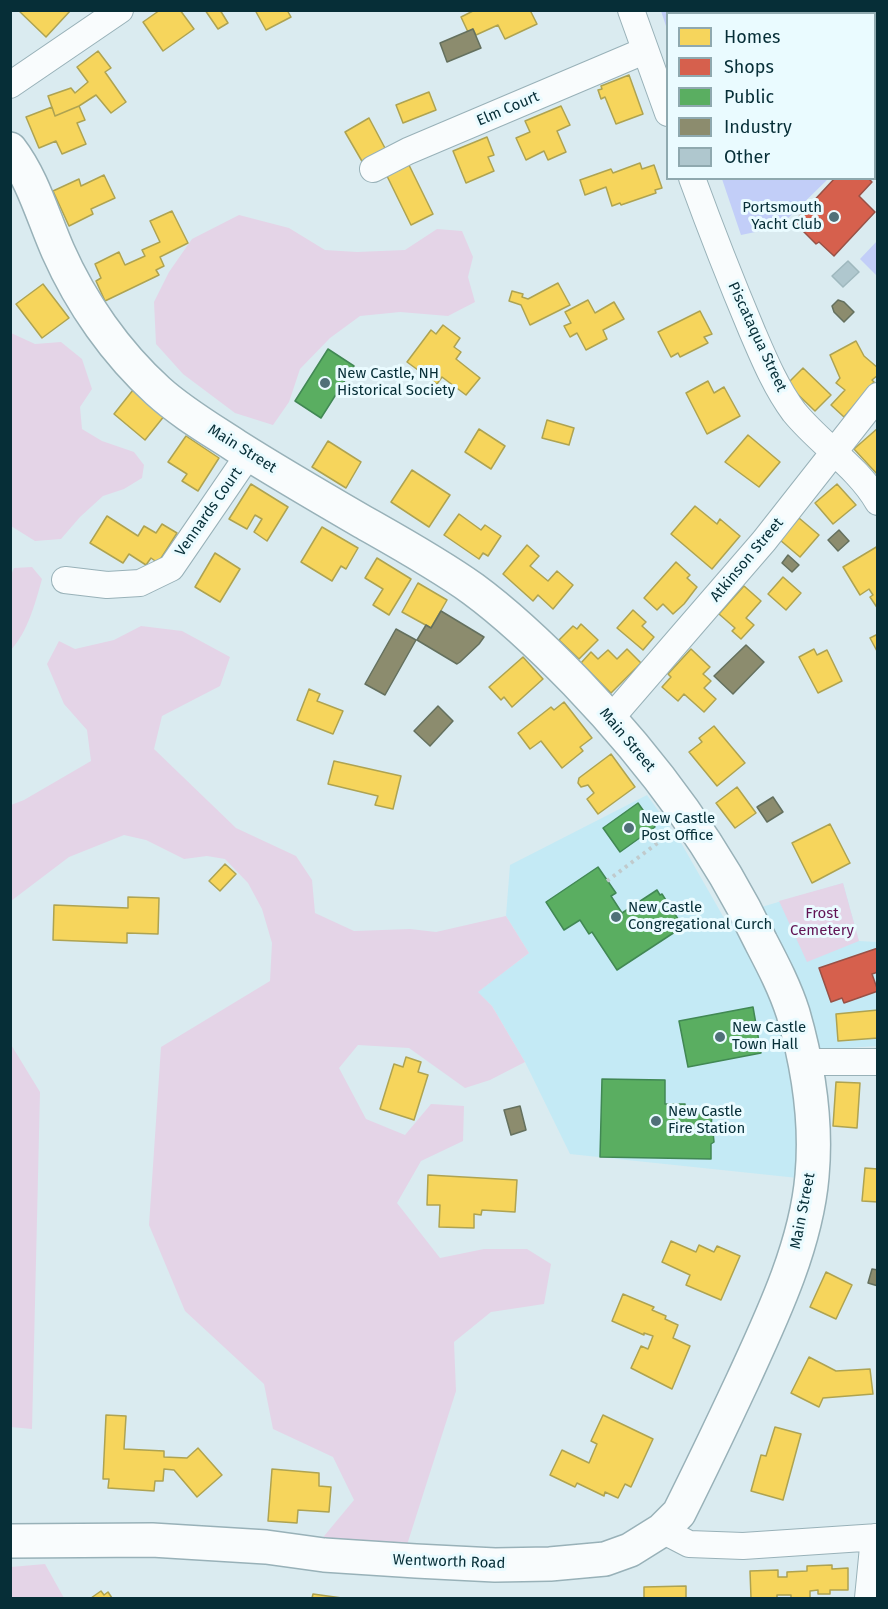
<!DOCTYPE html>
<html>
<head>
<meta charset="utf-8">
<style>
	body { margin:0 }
	#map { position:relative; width:888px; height:1609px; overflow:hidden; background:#daebf0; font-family:"Fira Sans",sans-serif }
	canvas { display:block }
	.frame { position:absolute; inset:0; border:12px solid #062e37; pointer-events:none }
	.legend { position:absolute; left:666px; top:12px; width:210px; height:168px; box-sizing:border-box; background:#eafbff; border:2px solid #8fa9af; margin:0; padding:8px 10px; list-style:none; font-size:18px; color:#062e37 }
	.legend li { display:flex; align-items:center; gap:12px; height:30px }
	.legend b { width:30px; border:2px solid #8fa9af }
</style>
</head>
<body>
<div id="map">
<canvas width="888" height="1609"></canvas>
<div class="frame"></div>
<ul class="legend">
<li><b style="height:16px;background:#f6d55c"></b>Homes</li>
<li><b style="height:16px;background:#d6604d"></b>Shops</li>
<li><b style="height:16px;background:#5aae61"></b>Public</li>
<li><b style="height:16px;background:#8c8c6e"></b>Industry</li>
<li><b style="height:16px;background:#afc7ce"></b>Other</li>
</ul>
</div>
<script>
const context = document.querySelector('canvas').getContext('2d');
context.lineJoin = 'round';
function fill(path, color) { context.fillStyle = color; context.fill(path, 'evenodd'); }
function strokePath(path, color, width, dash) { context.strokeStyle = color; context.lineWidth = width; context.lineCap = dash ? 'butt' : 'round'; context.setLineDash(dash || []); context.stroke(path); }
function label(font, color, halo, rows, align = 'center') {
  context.font = font + ' "Fira Sans",sans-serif'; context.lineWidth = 6; context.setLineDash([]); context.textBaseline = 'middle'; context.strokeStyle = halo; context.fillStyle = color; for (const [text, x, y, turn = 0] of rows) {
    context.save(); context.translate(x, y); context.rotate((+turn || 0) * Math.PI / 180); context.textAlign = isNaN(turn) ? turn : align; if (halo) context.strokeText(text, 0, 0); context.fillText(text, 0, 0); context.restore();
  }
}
fill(new Path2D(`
	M647,795L680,841L724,918L843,883L859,941L877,942V1046L789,1052L800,1132L798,1178L570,1154L525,1062L492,1006L477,992L529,953L506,916L510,865Z`), '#c4eaf5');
fill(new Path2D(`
	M239,215L289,228L325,250L357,252L405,250L437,229L462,231L473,257L468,277L475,302L448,316L400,312L360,316L330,338L300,369L289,402L273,425L235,413L183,374L156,344L154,302L169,272L192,239Z
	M11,333L35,344L61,342L82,359L92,389L80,407L82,429L102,441L134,452L144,465L142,478L124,489L103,496L80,517L61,539L35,541L11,526Z
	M32,567L42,579C35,604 28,631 11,650V575L14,568Z
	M141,626L182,631L230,657L220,686L162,716L154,749L236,828L296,856L312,880L315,913L354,931L410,929L436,932L506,916L529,953L478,992L492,1006L525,1062L490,1080L465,1088L409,1048L358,1045L339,1068L366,1119L405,1135L431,1104L464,1106L463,1141L421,1161L397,1203L440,1258L484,1249H527L551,1264L544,1304L491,1312L454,1342L456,1391L406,1548L320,1541L354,1500L333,1457L273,1429L264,1384L185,1311L149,1225L161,1047L270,981L272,943L262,909L248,883L225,859L207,856L184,859L146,840L124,835L69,857L11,901V805L24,800L91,761L87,730L64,704L47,664L59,641L75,649L114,640Z
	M843,883L859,941L807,962L779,901Z
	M10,1043L40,1092L32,1429L11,1427Z
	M45,1564L64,1598H11V1567Z`), '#e4d4e7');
fill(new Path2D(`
	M661,11H877V154L874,151V14H668L667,29Z
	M722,179V178L828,179L779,227L741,235Z
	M877,241V276L860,259Z`), '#c2cef8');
const homes = new Path2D(`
	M18,10H71L46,37Z
	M160,10H180L194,29L163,51L143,22Z
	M205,10H220L228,23L218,29Z
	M255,10H287L291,17L266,30Z
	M475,10H530L537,24L505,39L498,25L476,35L473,29L468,32L461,17Z
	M98,51L111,68L105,72L126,102L111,113L96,95L79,106L55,116L48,96L71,88L75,93L88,82L77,67Z
	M629,75L643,114L616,124L605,97L601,99L598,90L602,89L601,86Z
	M429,92L436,110L403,123L396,105Z
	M79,106L85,120L77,123L86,144L62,154L56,141L39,148L26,117L52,107L55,116Z
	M561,106L570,125L557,131L566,152L548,160L544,151L526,160L516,138L530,132L525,121Z
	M369,118L386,150L363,163L345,132Z
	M487,137L494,155L488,157L494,171L466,183L453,151Z
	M407,161L433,214L411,225L385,172Z
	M640,163L642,169L654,165L662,188L655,190L656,193L621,205L620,203L612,206L606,187L585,195L580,180L611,169L613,173Z
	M104,175L115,198L91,209L93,214L69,226L53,191L79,179L81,186Z
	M172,211L188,243L160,257L164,266L156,270L159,275L105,301L96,281L101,278L95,264L119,252L125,265L145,256L142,250L160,242L150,221Z
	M558,283L570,305L530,325L521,305L509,301L512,291L523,294L522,297L528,299Z
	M43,284L69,318L42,338L16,304Z
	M588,300L595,313L614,302L624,319L603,330L607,339L586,350L577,333L570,337L564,326L571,323L565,312Z
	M700,311L712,334L704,337L708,343L680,357L678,353L671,357L658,332Z
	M443,325L460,338L454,347L461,352L456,359L480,378L466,395L442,377L437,384L407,362L431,330L436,334Z
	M856,341L864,356L878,368V375L872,380L874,382L844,417L831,405L845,390L836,383L840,378L830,355Z
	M803,368L831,395L815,411L787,384Z
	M708,381L714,393L724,387L740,416L707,434L686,393Z
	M133,390L165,415L145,440L114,414Z
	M547,420L574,428L569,445L542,438Z
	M878,428V474H877L854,449Z
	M479,429L505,446L491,469L465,452Z
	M748,435L780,462L759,487L725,462Z
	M186,436L219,458L198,491L182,481L187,474L168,462Z
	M328,441L361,462L346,488L312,467Z
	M412,470L450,495L429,527L391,502Z
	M251,484L288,507L267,541L254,532L262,519L255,515L247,529L229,519Z
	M837,484L856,505L833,524L815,503Z
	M695,506L717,524L720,519L740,536L712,569L671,534Z
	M459,514L481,530L485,525L501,536L488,556L483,553L479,559L444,535Z
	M107,516L138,536L144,526L156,533L162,524L177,533L158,563L151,558L146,565L129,554L123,563L90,543Z
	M799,518L819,535L800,557L780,540Z
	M322,527L358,548L346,569L341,566L332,581L301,562Z
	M527,545L539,556L530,566L548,581L557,571L573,585L553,609L538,595L533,601L503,574Z
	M878,546V609L870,597L873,595L869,589L860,595L843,567Z
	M215,553L240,569L220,602L195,587Z
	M377,558L411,579L389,615L373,605L383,589L365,578Z
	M676,562L690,575L687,578L697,587L684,604L673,614L663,604L657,610L644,598Z
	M783,577L801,593L786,610L768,594Z
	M418,583L447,600L431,628L402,612Z
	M744,586L761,601L746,618L754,625L741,639L732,631L735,628L719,614Z
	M633,610L646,622L642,626L654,637L643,650L617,628Z
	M581,624L598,640L579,659L559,640L573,626L577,629Z
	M878,634V653L870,638Z
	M627,649L641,663L611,693L581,663L591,652L598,659L608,650L617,659Z
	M691,649L710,667L703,674L711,681L704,688L716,699L704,712L684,694L678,701L662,687L671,677L668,674Z
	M814,649L817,655L827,650L842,681L818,693L799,657Z
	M523,657L543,679L512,707L504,697L501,700L489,687Z
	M309,689L320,694L317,701L343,711L333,734L297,720Z
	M564,702L592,738L580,747L583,751L562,768L541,741L530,749L518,733L551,707L554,710Z
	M714,726L745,763L717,786L689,752L702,742L699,738Z
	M611,754L635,787L598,814L587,799L594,793L588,785L581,787L578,783L579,778Z
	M334,761L401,776L393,809L375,805L378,796L328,784Z
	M737,787L756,813L735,828L716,803Z
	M830,824L850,863L812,883L792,843Z
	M225,864L236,874L220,891L209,881Z
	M128,897L159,898L158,934L127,933V943L53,940L54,905L128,908Z
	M878,1010V1038L838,1041L836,1014Z
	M406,1057L421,1062L418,1072L428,1075L414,1120L380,1109L394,1064L403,1067Z
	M836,1082L860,1083L857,1128L833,1126Z
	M865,1168L878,1169V1202L862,1201Z
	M428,1175L517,1180L515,1212L482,1210L481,1215L474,1214V1228L439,1227L440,1205H427Z
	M671,1241L696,1252L699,1245L714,1252L717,1246L740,1256L721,1300L686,1285L690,1275L662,1262Z
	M826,1272L852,1285L836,1319L810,1307Z
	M623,1294L654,1307L652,1310L666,1316L665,1319L678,1325L673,1338L690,1346L672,1389L631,1368L641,1346L648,1349L653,1336L644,1333V1335L612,1321Z
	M809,1357L836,1371L870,1369L873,1394L823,1398L819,1407L791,1393Z
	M106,1415L126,1416L124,1449L164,1451V1457L187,1458L198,1448L222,1475L197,1497L174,1470L164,1469L163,1481H155L154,1491L108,1488L109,1479H103Z
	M603,1415L653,1439L631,1487L625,1484L618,1498L605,1492L604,1496L577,1483L575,1487L550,1475L562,1450L589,1463L597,1444L591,1441Z
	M775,1427L801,1434L783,1500L751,1491L761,1455L766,1456Z
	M272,1469L319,1473V1486L331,1487L329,1512L298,1510L297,1523L268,1521Z
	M832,1565V1569L848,1568V1590H830V1594H818V1590L810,1591V1598H791V1595H777V1598H751L750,1571L778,1570V1577H787V1572L807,1571V1566Z
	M686,1586V1598H644V1587Z
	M101,1591L104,1595L108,1592L112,1598H91Z
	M313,1594L342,1598H312Z`);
fill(homes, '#f6d55c');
strokePath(homes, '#aea351', 1.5);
const shops = new Path2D(`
	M835,178H868L872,182L859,196L875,212L834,256L819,242L816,244L794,222Z
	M878,948V972L872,974L878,991L844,1003L842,998L831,1002L819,968Z`);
fill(shops, '#d6604d');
strokePath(shops, '#985146', 1.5);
const public = new Path2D(`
	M328,349L354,366L321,418L295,401Z
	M638,803L655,827L620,852L603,828Z
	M598,867L616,893L611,896L622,913L657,890L660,895L662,894L680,922L678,923L681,928L617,970L592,932L589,934L580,920L564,930L546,902Z
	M753,1007L761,1053L688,1067L679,1021Z
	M602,1079L665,1080V1104H685V1111L712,1113L711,1130L713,1132L714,1142L711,1144V1159L600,1157Z`);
fill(public, '#5aae61');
strokePath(public, '#418854', 1.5);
const industry = new Path2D(`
	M473,29L481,48L447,62L440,43Z
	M838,300L844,302L854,312L844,322L834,312L832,306Z
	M839,530L849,541L838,551L828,540Z
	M788,555L799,565L792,572L782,563Z
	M441,611L484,637L479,644L460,662L457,664L417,640L426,625L431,628Z
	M396,629L416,640L385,695L365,684Z
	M746,645L764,662L733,694L714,676Z
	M438,706L453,721L430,746L414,731Z
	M773,797L783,812L767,822L757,807Z
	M520,1106L526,1130L511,1135L504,1110Z
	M872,1269L878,1270V1286L868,1283Z`);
fill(industry, '#8c8c6e');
strokePath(industry, '#64705e', 1.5);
const building = new Path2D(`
	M848,261L859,272L843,287L832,276Z`);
fill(building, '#afc7ce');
strokePath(building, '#9fb8be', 1.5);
const street = new Path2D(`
	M631,10L668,113
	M10,85L120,10
	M373,169L408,151L644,51
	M692,178C711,230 731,281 752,331C764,359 776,388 794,412C820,444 858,467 878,502
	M65,580L107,585L140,583L171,568L249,454
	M611,718L764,541L878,396
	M806,1062H878
	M662,1530L689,1544L743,1546L878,1537
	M868,1598L874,1537`);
const secondary = new Path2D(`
	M10,149C33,179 43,217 58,251C81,303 116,353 158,391C181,412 210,429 236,446C277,472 320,497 363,522C400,543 438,564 473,589C511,617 544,649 576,682C651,760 715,845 761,942C773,965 785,988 793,1013C808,1065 817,1122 812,1176C806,1246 772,1317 743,1380C722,1425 701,1469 679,1513L662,1530L630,1550L605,1559L550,1564L495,1565L416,1561L324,1555L266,1547L152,1540L10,1541`);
strokePath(street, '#98b1b8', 28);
strokePath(secondary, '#98b1b8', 36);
strokePath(new Path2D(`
	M607,881L667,836`), '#c0cacc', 4, [3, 4.5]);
strokePath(street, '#f9fcfd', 26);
strokePath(secondary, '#f9fcfd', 33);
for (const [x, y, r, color] of [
	[834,217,6,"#507078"],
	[325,383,6,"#507078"],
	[629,828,6,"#507078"],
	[616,917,6,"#507078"],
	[720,1037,6,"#507078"],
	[656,1121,6,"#507078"]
]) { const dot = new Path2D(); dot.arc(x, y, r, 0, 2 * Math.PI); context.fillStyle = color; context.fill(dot); strokePath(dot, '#eafbff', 2); }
label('15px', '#062e37', '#eafbff', [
	["Elm Court",508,109,-23],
	["Piscataqua Street",757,337,65],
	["Main Street",242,449,32],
	["Vennards Court",209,512,-55],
	["Atkinson Street",747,560,-50],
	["Main Street",627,740,50],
	["Main Street",803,1211,-79],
	["Wentworth Road",449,1562,2]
]);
label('15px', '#062e37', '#eafbff', [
	["Portsmouth",822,208,"right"],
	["Yacht Club",822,225,"right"],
	["New Castle, NH",337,374],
	["Historical Society",337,391],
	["New Castle",641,819],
	["Post Office",641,836],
	["New Castle",628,908],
	["Congregational Curch",628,925],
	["New Castle",732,1028],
	["Town Hall",732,1045],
	["New Castle",668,1112],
	["Fire Station",668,1129]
], 'left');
label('15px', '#621455', '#eafbff', [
	["Frost",822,914],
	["Cemetery",822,931]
]);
</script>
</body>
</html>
